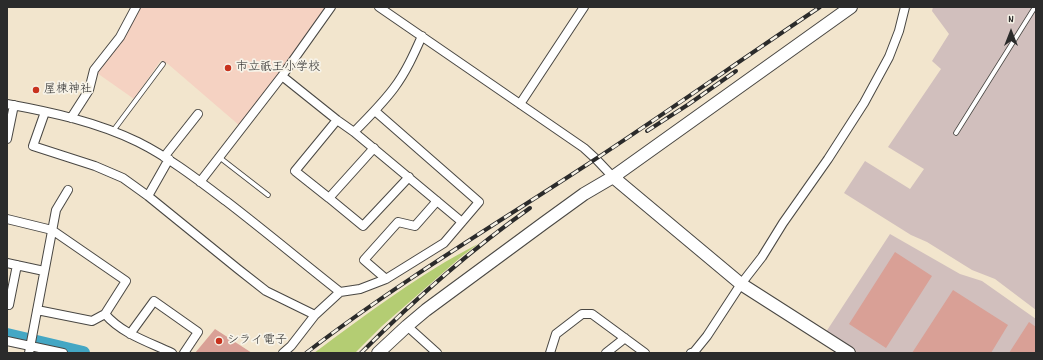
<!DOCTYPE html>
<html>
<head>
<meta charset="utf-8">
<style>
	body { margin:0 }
	#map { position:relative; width:1043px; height:360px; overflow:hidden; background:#f2e5cd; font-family:Dekko,sans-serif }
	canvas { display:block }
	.frame { position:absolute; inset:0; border:8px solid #2b2b2b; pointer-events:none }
	.north { position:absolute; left:991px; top:12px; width:40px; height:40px; -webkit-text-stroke:3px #f7f3e8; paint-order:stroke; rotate:0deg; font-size:11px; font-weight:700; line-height:16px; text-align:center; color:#2b2b2b }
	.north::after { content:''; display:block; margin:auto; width:14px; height:18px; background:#2b2b2b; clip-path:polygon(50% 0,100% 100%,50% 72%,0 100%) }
</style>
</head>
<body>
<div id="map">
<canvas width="1043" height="360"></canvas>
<div class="frame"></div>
<div class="north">N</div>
</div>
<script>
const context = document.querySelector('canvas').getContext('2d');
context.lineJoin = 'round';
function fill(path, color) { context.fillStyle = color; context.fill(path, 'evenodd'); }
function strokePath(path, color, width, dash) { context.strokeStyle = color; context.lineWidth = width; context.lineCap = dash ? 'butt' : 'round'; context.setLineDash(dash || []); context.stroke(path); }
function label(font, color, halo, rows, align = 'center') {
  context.font = font + ' Dekko,"Klee One",sans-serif'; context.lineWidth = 3.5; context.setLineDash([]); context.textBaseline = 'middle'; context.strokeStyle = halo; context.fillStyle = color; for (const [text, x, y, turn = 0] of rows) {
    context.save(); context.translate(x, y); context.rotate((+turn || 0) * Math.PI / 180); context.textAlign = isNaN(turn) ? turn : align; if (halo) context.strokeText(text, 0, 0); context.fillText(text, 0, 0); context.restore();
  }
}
fill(new Path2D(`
	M140,7H325L308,35L240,126L168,64L161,60L134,99L97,73L131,26Z`), '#f5d2c2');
fill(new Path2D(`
	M933,7H1036V310L995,279L972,270L927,242L911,235L844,193L865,161L910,189L924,169L888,147L941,69L932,61L949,34L932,11Z
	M890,234L960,274L982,281L1036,319V353H858L826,332Z`), '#d1bfbd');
fill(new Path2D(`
	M478,244L461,257L382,326L355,353H314C367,314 419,274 478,244Z`), '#b4cd73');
strokePath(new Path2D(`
	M7,335L83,353`), '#44a7c4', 14);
fill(new Path2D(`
	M895,252L932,276L886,348L849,324Z
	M953,290L1008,325L991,353H912Z
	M1029,322L1036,327V353H1009Z
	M215,329L252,353H195Z`), '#d9a096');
const lane = new Path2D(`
	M113,131L163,64
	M956,133L1035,7
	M219,157L268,195`);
const street = new Path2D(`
	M379,7L584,148L596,159L613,177
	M282,76L337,120L354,132L462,222
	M7,104C51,112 97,122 138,142C170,158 198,180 226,201C265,231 302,262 340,292L315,315L291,346L283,353
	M520,104L584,7
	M45,112L33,146L95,166L123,178L148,196L238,269L266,291L315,315
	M71,118L89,90L94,70L120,37L136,7
	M337,120L295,171L329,198L374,148
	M354,132C368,118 382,104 394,88C406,72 414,54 422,36
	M7,139L14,105
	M164,157L198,114
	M200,182L282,76L331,7
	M148,196L169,159
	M329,198L363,226L409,177
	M7,219L52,230L126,281L105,314C122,334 149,342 172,353
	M7,263L44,271
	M386,279L364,260L398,222L415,226L437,201
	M340,292L360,289L386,279L444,243L479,202L375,111
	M7,304L9,305L17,265
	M37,310L92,321L105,314
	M407,326L437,353
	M130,334L154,301L198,332L184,353
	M7,341L63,353
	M29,353L56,210L68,190
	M550,353L556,334L582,314H592L645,353
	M606,353L625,338
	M691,353L694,352L707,336L741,284L762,257L783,223L828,159L864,103L889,57L899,31L905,7`);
const secondary = new Path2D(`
	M613,177L741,284L849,353
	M378,353L407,326L426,310L544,223L584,194L613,177L851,7`);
strokePath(lane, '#494743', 5.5);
strokePath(street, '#494743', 10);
strokePath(secondary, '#494743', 14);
strokePath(lane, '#fff', 4);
strokePath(street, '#fff', 8);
strokePath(secondary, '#fff', 12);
const rail = new Path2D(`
	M647,131L689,104L736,71
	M306,353C396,284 493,226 588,164C666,113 742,59 820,7
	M361,353C414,300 469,251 530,208`);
strokePath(rail, '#2b2b2b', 4);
strokePath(rail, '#f7f3e8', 2.5, [8]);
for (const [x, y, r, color] of [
	[228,68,4,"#c8321e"],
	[36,90,4,"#c8321e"],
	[219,341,4,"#c8321e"]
]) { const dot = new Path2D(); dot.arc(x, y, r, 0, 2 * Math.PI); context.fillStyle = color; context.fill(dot); strokePath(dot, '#f7f3e8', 1.5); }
label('12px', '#2b2b2b', '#f7f3e8', [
	["市立祇王小学校",236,68],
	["屋棟神社",44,90],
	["シライ電子",227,341]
], 'left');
</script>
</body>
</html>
